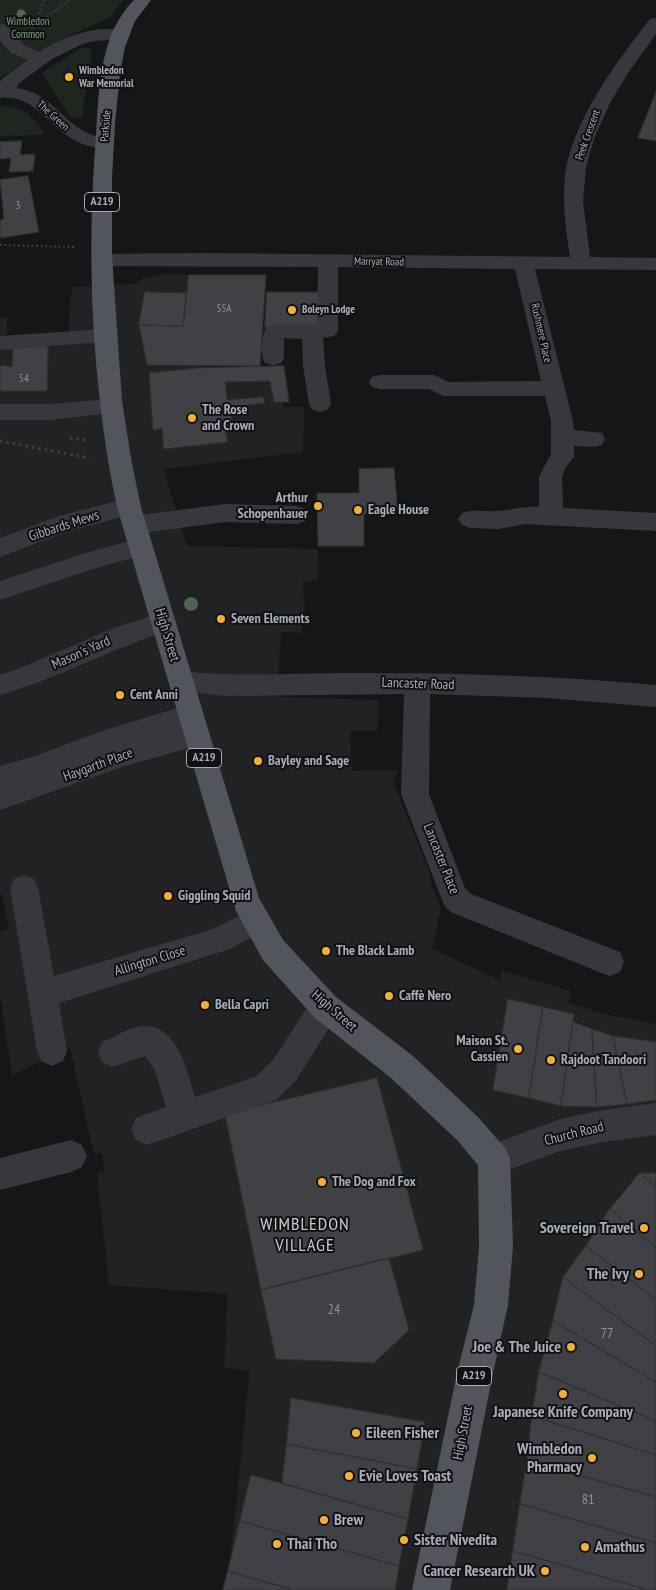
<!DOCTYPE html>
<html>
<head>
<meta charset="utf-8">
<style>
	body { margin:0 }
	canvas { display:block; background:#161618 }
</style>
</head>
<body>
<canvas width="656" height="1590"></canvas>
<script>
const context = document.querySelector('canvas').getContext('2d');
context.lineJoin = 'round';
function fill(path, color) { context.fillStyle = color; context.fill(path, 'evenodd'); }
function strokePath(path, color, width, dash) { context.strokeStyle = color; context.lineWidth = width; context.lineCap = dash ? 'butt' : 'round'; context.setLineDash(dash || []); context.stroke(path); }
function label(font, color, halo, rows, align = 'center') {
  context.font = font + ' "PT Sans Narrow",sans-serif'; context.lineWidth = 4; context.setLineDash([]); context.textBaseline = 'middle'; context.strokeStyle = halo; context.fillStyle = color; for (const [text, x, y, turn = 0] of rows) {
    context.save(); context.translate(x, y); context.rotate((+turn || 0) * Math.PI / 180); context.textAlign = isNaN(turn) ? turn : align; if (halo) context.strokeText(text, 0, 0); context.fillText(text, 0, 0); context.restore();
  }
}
fill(new Path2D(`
	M172,274L189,275L183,326L139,325L147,365L281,368L283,407H304L303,452L163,469L187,546L317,549L318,580L303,582L305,618L302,620V633L281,632L277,697L378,700L377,731H350L352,771L397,770L394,784L429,872L432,889H433L441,908L432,949L500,980L502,971L571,991L568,1003L613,1016L656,1024V1590H227L250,1371L224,1367L228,1294L109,1285L97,1174L105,1171L102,1153L94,1154L70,1048L12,1075L0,994V931L9,928L2,894H0V318H7V335L16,338L68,336L72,287L136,284L142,279L151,276Z`), '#222225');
fill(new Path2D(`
	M0,0H123L111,17L67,37L0,78Z
	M81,48H89L92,50L82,117L71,118L42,73Z
	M3,106C30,109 30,115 46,135L0,136V107Z`), '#1e261f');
const building = new Path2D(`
	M656,92V141L638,138Z
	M22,141L20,155L35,154L33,171L9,172L11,158L0,159V142Z
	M28,176L39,232L0,238V220L4,219L0,180Z
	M189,275H266L260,366L147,365L139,325L183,326Z
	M145,292L186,293L183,326L139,325Z
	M267,292H319L318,328L265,327Z
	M48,346L47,391H0V365L12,367L13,349Z
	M284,366L289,402H274L270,381L225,382L227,400L263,397L265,403L229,407L234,429L225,432L228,442L164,449L162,428L153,430L149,373L198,368Z
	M394,468L398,514H364V546H318L317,493H359V469Z
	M508,999L543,1007L529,1098L493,1090Z
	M543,1007L574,1014L561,1106L529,1098Z
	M573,1022L592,1029L597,1107L561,1106Z
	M592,1029L613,1036L627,1104L597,1107Z
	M613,1036L656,1042V1100L627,1104Z
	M377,1078L423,1250L261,1290L225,1114Z
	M640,1173L656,1187V1248L610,1209Z
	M640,1173H656V1187Z
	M610,1209L656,1248V1300L586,1246Z
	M586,1246L656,1300V1346L563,1277Z
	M389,1258L409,1330L374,1363L276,1359L261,1290Z
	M563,1277L656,1346V1382L553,1321Z
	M553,1321L656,1382V1421L539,1372Z
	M539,1372L656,1421V1455L532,1416Z
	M291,1398L425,1422L417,1469L287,1444Z
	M532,1416L656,1455V1497L527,1461Z
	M287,1444L417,1469L408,1519L282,1483Z
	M527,1461L656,1497V1543L520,1504Z
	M251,1475L408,1519L399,1566L240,1521Z
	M520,1504L656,1543V1590H648L513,1551Z
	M240,1521L399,1566L395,1590H293L228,1571Z
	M513,1551L648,1590H507Z
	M228,1571L293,1590H223Z`);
fill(building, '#404145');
strokePath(building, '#303034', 1);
strokePath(new Path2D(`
	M31,25C44,13 37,11 45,0
	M32,28L70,0
	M0,245L74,247`), '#3d3f44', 2, [2, 2.5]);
strokePath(new Path2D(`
	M70,438L87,440
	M0,441L90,458`), '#3d3f44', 3, [2.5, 4]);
fill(new Path2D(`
	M656,18V34L630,70L611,101L595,136L586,167L583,201L590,257L656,258V270L535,269L573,421L574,430L602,433L605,439L602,445L594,447L574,446V457L565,468L562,477L563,508L656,513V531L525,524L499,529L470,528L462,525L458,519L462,513C474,509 485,512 498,511C512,510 525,506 539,507V477L551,454V421L545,396H444L429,389H380L372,387L369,382L372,377L380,375H434L449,382L541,381L515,269L338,267V331L334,336L323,338L325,366L331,404L328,409L320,412L312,409L309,404L303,366L302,339L284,338V358L281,363L273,365L265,363C260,354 261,335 267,326L274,324L317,325L318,267L102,266L95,264L92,260L95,256L102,254L204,253L570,257C566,230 562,203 565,176C571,123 617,61 650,19Z
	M0,24L6,25L24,45L39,52C65,36 96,24 127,31L130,35L127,39L94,41L82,44L52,59L18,84L17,88C52,95 56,114 82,130C91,136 101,137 112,140L114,144L112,148C103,150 97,148 89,146C52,137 39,93 0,98V82L3,78L28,60L11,53L0,41Z
	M106,329L114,331L117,336L114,341L0,350V336Z
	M111,399L119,402L122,407L119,412L50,420H0V404H50Z
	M129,498L137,501L141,507L137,513L72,530L0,557V538L59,516Z
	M225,504L297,506L305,509L309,515L305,521L297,524L225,522L134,534L126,531L122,525L126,519L134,516Z
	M141,538L150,541L153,547L150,553L93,569L0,600V581L89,552Z
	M163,612L172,615L176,622L172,629C113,648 59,678 0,695V675L18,669L114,628Z
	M181,671C242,678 302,672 363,673C461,673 559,676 656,685V707L547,698L430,694L429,794L465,888L471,894L620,952L624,962L620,972L609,976L451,912L444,905L401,794L404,694L226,696L181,691L172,688L168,681L172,674Z
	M191,704L200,707L204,715L200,723L194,725L206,727L210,735L206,743L122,767L0,810V766L35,756L102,731Z
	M24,875L34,879L38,888L54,976L213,929L255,908L265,912L270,921L265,930L230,949L59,1003L67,1051L63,1061L52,1066L41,1061L37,1051L10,888L14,879Z
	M325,993L336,997L340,1007L336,1017L295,1082L276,1100L147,1145L136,1140L131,1129L136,1118L166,1107L155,1070L145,1056L113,1067L102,1062L98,1052L102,1042C115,1037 129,1027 143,1026C177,1024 188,1072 195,1097L255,1077L273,1060L314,997Z
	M656,1103V1135L603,1142L560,1151L494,1175L483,1170L478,1159L483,1148L560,1119L603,1110Z
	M71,1140L82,1145L87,1156L82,1167L71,1172L0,1190V1158Z`), '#37383d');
fill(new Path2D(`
	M134,0H151L135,21L125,47L120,73L115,124L112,177V256L122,401L132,464L141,507L259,898L283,940L336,997L413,1056L479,1118L505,1148L510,1159L513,1246L508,1305L493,1373L450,1590H412L457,1373L474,1305L479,1246L478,1165L457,1140L391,1078L314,1017L263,960L236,911L117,507C92,388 86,258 96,136C98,103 99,67 111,35C117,22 124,10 134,0Z`), '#53555c');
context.fillStyle = '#506452';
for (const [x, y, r] of [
	[21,14,4.5],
	[191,604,7]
]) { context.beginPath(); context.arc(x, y, r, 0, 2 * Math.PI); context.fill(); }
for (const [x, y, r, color] of [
	[69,77,5,"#f2b134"],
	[292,310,5,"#f2b134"],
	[192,418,5,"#f2b134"],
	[318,506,5,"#f2b134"],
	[358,510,5,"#f2b134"],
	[221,619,5,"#f2b134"],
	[120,695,5,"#f2b134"],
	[258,761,5,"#f2b134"],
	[168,896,5,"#f2b134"],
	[326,951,5,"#f2b134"],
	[389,996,5,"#f2b134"],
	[205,1005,5,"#f2b134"],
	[518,1049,5,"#f2b134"],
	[551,1060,5,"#f2b134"],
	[322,1182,5,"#f2b134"],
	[644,1228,5,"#f2b134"],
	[639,1274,5,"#f2b134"],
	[571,1347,5,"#f2b134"],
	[563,1394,5,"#f2b134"],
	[356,1433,5,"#f2b134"],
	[592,1458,5,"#f2b134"],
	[349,1476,5,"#f2b134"],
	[324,1520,5,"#f2b134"],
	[404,1540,5,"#f2b134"],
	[277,1544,5,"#f2b134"],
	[585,1547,5,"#f2b134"],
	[545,1571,5,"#f2b134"]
]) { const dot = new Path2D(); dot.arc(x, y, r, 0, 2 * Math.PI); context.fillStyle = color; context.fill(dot); strokePath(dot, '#111113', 2); }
label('11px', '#7fa381', '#111113', [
	["Wimbledon",28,22],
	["Common",28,35]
]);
label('bold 11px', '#a8adb8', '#111113', [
	["Wimbledon",79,71],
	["War Memorial",79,84],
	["Boleyn Lodge",302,310]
], 'left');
label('11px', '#a8adb8', '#111113', [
	["The Green",53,116,42],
	["Parkside",106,126,-85],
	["Peek Crescent",588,135,-70],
	["Marryat Road",379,262,1],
	["Rushmere Place",541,333,77]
]);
label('11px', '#8e929b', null, [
	["3",18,206],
	["55A",224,309],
	["54",24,379]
]);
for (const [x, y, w] of [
	[102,202,35],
	[204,758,35],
	[474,1376,35]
]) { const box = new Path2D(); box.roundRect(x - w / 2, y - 9.5, w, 19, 4); context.fillStyle = '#111113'; context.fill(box); strokePath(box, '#a8adb8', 1); }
label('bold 12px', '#a8adb8', null, [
	["A219",102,202],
	["A219",204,758],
	["A219",474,1376]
]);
label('bold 14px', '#a8adb8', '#111113', [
	["The Rose",202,410],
	["and Crown",202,426],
	["Arthur",308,498,"right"],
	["Schopenhauer",308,514,"right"],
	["Eagle House",368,510],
	["Seven Elements",231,619],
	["Cent Anni",130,695],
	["Bayley and Sage",268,761],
	["Giggling Squid",178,896],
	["The Black Lamb",336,951],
	["Caffè Nero",399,996],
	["Bella Capri",215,1005],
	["Maison St.",508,1041,"right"],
	["Cassien",508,1057,"right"],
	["Rajdoot Tandoori",561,1060],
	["The Dog and Fox",332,1182]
], 'left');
label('14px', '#a8adb8', '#111113', [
	["Gibbards Mews",64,526,-18],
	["High Street",167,635,73],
	["Mason's Yard",81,653,-24],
	["Lancaster Road",418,684,2],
	["Haygarth Place",98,765,-20],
	["Lancaster Place",441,859,68],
	["Allington Close",150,961,-17],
	["High Street",334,1011,41],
	["Church Road",574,1134,-14],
	["High Street",463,1433,-79]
]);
label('14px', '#8e929b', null, [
	["24",334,1310],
	["77",607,1334],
	["81",588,1500]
]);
label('bold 16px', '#a8adb8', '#111113', [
	["Sovereign Travel",634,1228,"right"],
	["The Ivy",629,1274,"right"],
	["Joe & The Juice",561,1347,"right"],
	["Japanese Knife Company",563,1412,"center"],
	["Eileen Fisher",366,1433],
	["Wimbledon",582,1449,"right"],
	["Pharmacy",582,1467,"right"],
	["Evie Loves Toast",359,1476],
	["Brew",334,1520],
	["Sister Nivedita",414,1540],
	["Thai Tho",287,1544],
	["Amathus",595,1547],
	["Cancer Research UK",535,1571,"right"]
], 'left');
context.letterSpacing = '1px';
label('18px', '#c9ccd4', '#111113', [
	["WIMBLEDON",305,1225],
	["VILLAGE",305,1246]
]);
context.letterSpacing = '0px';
</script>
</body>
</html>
